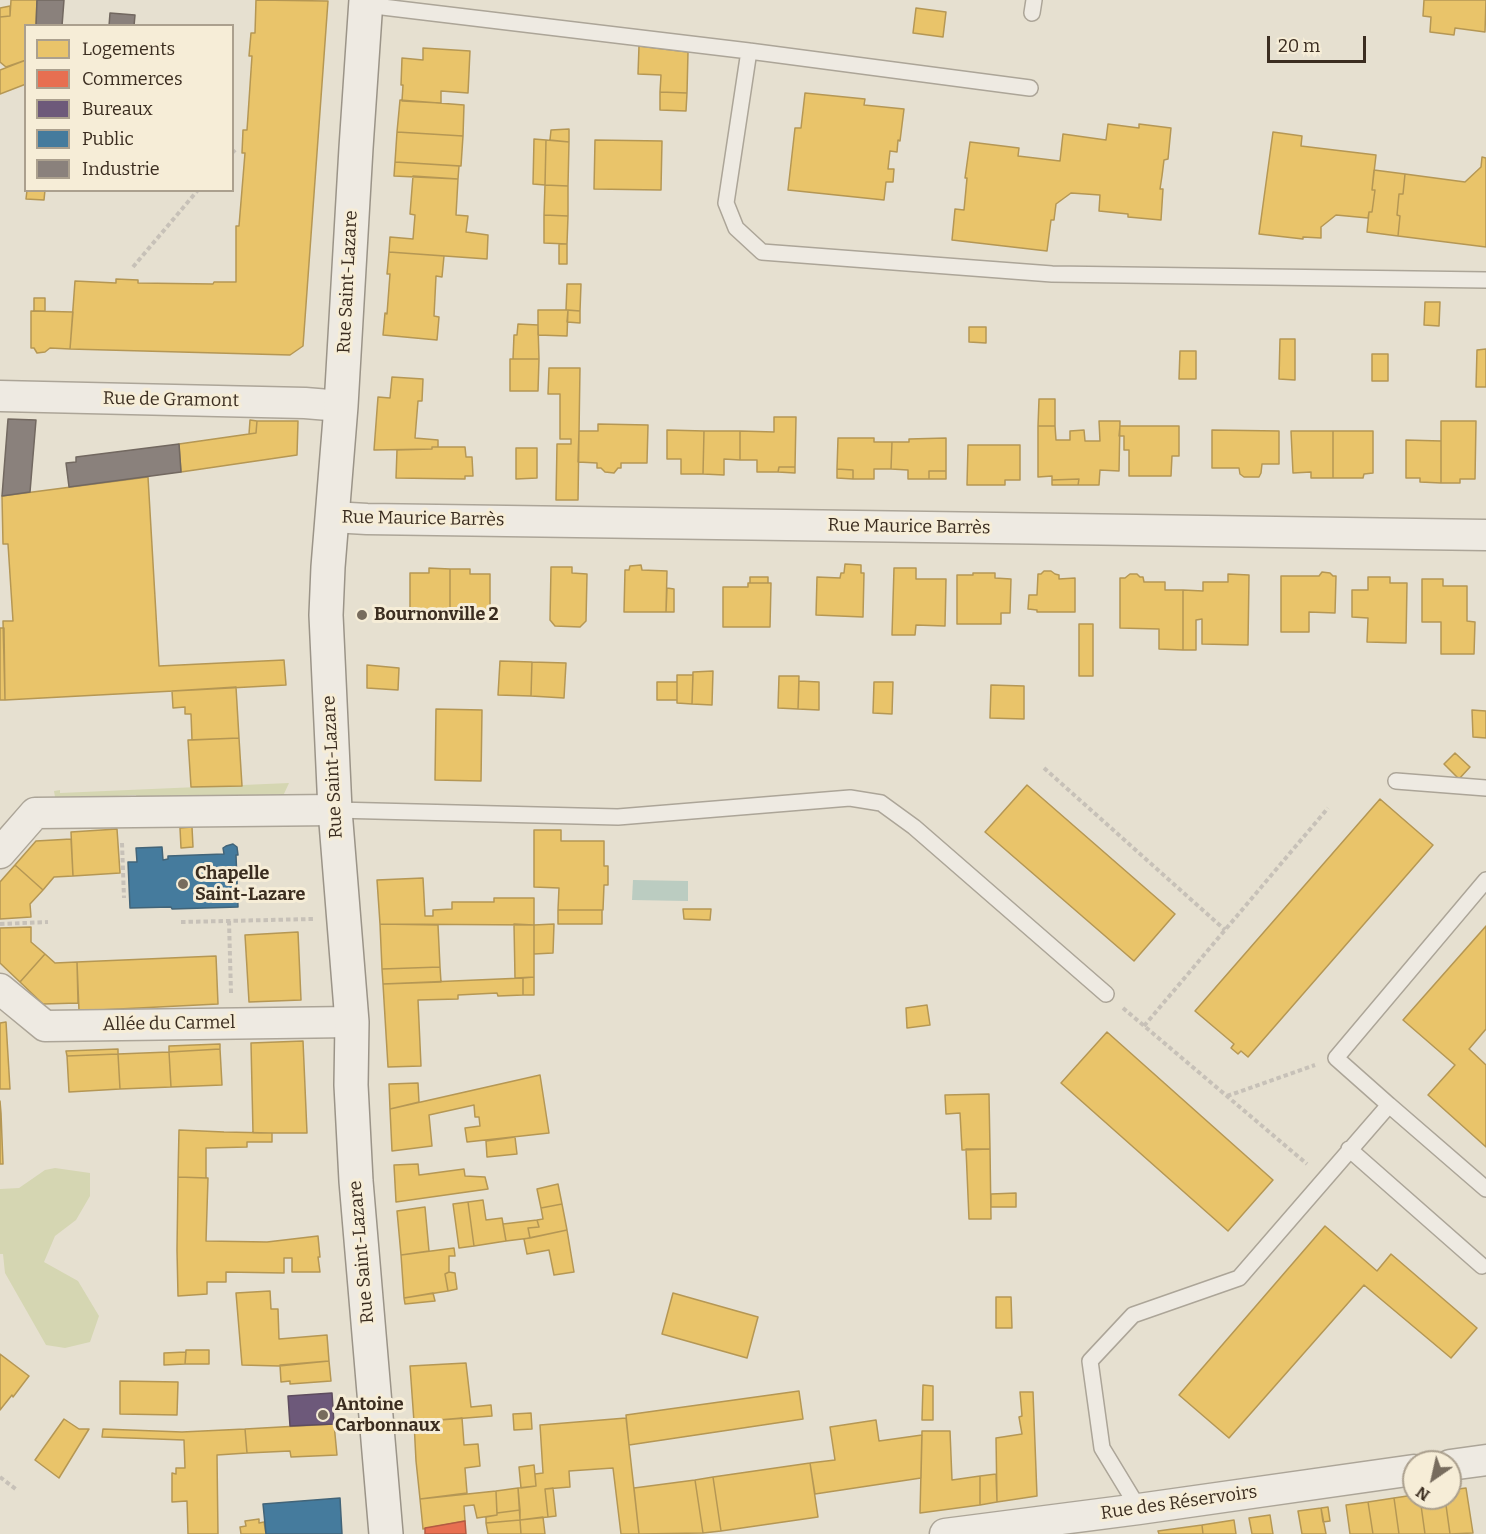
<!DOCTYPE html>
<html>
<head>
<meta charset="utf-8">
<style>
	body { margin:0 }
	#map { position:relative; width:1486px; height:1534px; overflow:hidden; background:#e6e0d0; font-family:Bitter,serif }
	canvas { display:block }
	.legend { position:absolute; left:24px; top:24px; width:210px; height:168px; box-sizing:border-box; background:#f6edd7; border:2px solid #aba08e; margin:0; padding:8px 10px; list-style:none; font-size:18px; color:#3b2d20 }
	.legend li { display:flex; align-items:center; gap:12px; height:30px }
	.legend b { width:30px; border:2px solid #aba08e }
	.north { position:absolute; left:1402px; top:1450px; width:60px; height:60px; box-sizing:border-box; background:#f6edd7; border:2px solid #aba08e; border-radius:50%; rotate:214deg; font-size:16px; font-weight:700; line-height:24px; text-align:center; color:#3b2d20 }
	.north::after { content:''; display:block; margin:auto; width:21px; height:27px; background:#776c5e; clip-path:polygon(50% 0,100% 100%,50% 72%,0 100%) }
	.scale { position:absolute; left:1267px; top:36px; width:99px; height:27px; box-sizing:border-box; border:3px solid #3b2d20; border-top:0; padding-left:8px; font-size:18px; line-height:21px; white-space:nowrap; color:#3b2d20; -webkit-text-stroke:4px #f6edd7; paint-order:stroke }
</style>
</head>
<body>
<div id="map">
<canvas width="1486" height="1534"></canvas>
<ul class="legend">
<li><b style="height:16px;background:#e9c46a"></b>Logements</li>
<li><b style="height:16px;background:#e76f51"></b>Commerces</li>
<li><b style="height:16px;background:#6d597a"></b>Bureaux</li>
<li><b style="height:16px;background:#457b9d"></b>Public</li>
<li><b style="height:16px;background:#8a817c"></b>Industrie</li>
</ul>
<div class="north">N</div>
<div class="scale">20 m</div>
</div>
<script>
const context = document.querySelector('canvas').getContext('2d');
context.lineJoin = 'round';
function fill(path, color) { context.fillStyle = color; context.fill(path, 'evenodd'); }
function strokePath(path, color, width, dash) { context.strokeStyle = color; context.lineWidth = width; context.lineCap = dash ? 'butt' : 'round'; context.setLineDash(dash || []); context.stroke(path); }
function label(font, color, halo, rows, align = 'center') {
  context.font = font + ' Bitter,serif'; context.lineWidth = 6; context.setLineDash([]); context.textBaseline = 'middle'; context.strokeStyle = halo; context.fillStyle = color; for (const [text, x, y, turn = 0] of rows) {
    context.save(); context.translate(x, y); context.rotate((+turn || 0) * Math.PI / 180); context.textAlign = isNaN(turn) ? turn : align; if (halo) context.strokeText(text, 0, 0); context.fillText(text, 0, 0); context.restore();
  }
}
fill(new Path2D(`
	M289,783L283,796L137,800L136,795L60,799L55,797L54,791L60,790V793Z
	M55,1168L90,1173V1196L76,1220L55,1236L44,1262L78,1281L99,1316L90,1342L65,1348L46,1345L5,1273L3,1254H0V1189L19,1188L45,1170Z`), '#d5d6b2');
fill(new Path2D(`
	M633,880L688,881V901L632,900Z`), '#bbccc1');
const homes = new Path2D(`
	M11,0H37L36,26H26V60L6,67L0,62V17L10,16Z
	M256,0L328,1L303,346L290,355L70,349L75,281L116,283V279L138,280V283L213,284L214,282H236V226H239L245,153H242L243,130H247L252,56H249L251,33H255Z
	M1424,0H1486L1485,32L1455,28L1454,35L1430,32L1431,17L1423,16Z
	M10,6V16L0,17V8Z
	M916,8L946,12L943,37L913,33Z
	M639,46L688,52L687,93L660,92L661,75L638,74Z
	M423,48L470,51L468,93L441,91V103L402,101L403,85H401L402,58L423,60Z
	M26,60V84L0,94V70Z
	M660,92L687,93L686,111L660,110Z
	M805,93L865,99L864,105L904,109L900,141L898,140L897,152L890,151L888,169H894L893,182H886L884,200L788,190L795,128H801Z
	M400,100L464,105L463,136L397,132Z
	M1108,124L1139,128V124L1171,128L1168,159L1164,160L1162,176L1160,189H1163L1161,220L1128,217V214L1099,211L1100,195L1071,193L1056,204L1054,220H1051L1047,251L952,240L955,209L964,210L967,178H965L970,142L1019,148L1018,156L1060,161L1063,134L1106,140Z
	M569,129V142L550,140L551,130Z
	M397,132L463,136L461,166L395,162Z
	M1273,132L1302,136L1301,146L1376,155L1372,190H1375L1372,212H1369L1368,218L1336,215L1321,227V238L1303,237V239L1259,234Z
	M534,139L546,140L545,185L533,184Z
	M546,140L569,142L568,186L545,185Z
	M595,140L662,141L661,190L594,189Z
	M1482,157L1486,158V247L1398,236L1400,216L1397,215L1399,194H1403L1405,174L1465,182L1481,167Z
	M395,162L459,166L458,179L394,176Z
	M1374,170L1405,174L1403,194H1399L1397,215L1400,216L1398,236L1367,232L1369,212H1372L1375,190H1372Z
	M413,176L458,179L456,215L468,216L466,232L488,235L487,259L389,252L390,237L413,239L415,215L410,214Z
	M545,185L568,186V216L544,215Z
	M27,190H45L44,200L26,199Z
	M544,215L568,216L567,244L544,243Z
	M559,244H567V264H559Z
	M389,252L444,256L442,277L436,276L434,316L439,317L437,340L383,335L385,313L387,314L390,274H387Z
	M567,284H581L580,311L566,310Z
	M34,298H45V311H34Z
	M1425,302H1440L1439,326L1424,325Z
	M538,310H568L567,336L538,335Z
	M568,310L580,311V323L567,322Z
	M31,311L73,312L70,349L50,348L45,352L37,353L34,348H31Z
	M518,324L538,325L539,359H513L514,335H517Z
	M969,327H986V343L969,342Z
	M1280,339H1295V380L1279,379Z
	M1486,349V387H1476L1477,350Z
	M1180,351H1196V379H1179Z
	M1372,354H1388V381H1372Z
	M510,359H539L538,391H510Z
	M549,368H580L578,500H556L557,444H571V439H560V394H548Z
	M392,377L423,379L422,401H418L415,438L438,440V447H432V449L374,450L378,397L390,398Z
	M1039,399H1055V426H1038Z
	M774,417H796L795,467H779L778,472H757V460H740V431L774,432Z
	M250,420L257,421L256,433L249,434Z
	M257,421H298L297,455L181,472L179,444L256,433Z
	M1099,421H1120L1119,471L1100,470L1099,485H1078L1079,479L1052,480V476L1038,477V426H1055L1056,440H1070V431L1084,430L1085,441H1100Z
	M1441,421H1476L1475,479H1460V483H1441Z
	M598,424L648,425L647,463H621V468H618L614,473L605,472L601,468H597V463L578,462L579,431H598Z
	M1120,426H1179V456H1172L1171,476H1129V450H1124V436H1119Z
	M667,430L704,431L703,474H681V459H667Z
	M1212,430L1279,431V464H1262L1261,473L1259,477H1244L1240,474L1239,468H1212Z
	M704,431H740V460L724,459V475L703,474Z
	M1291,431H1333V478H1311V472L1293,473Z
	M1333,431H1373V473L1364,474L1363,478H1333Z
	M838,438H874V442H892L891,469H874V479H853V470L837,469Z
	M946,438V471H929V479H908V470L891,469L892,442H909V439Z
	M1406,440L1441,441V483L1420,482V478H1406Z
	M968,445H1020V480H1005V485H967Z
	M432,447H465L466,457H472L473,476H465V479L396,478L397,450L432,449Z
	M516,448H537V478L516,479Z
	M779,467H795V473L778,472Z
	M837,469L853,470V479L837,478Z
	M929,471H946V479H929Z
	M148,477L159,666L284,660L286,685L5,700L3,621H13L8,544H3L2,496Z
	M1079,479L1078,485H1052V480Z
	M845,564L861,565V573H864L863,617L816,615L817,577L840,578L841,573H844Z
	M641,565L642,570L667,571L666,612H624L625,570H629L630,566Z
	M551,567H572V573L587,574L586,621L580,627L555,626L550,620Z
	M429,568L450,569V613L410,612V573H429Z
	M894,568H916V579H946L945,626L916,625L915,635H892Z
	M450,569H470V574H490V613H450Z
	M1044,571H1051L1055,574L1059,575V579L1075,578V612H1037V610L1028,609L1029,595H1037L1038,574H1041Z
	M1322,572L1330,573L1333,576H1336L1335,613L1309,612V632H1281V576H1319Z
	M973,573H995V578L1011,579L1010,613H1001V624H957V575H973Z
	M1130,574H1137L1140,577H1143L1144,582H1165V590H1183V650L1159,649V629L1120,628V578H1125Z
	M1228,574L1249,575L1248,645L1202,644V619L1196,620V650H1183V590L1203,591V582H1228Z
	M750,577H768V583H750Z
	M1368,577H1390V583H1407L1406,643L1367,642L1368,618L1352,617V590H1368Z
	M1422,579H1443V586H1467V621L1475,622L1474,654H1441V622H1422Z
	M748,583H771L770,627H723V587H748Z
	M667,588L674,589V612H666Z
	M1079,624H1093V676H1079Z
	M0,628H4L5,700H0Z
	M500,661L532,662L531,696L498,695Z
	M532,662L566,663L564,698L531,696Z
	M367,665L399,668L398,690L367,688Z
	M713,671L712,705L692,704L693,672Z
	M677,675H693L692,704L677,703Z
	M779,676H799L798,709L778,708Z
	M799,681L819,682V710L798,709Z
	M657,682H677V700H657Z
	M874,682H893L892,714L873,713Z
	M991,685L1024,686V719L990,718Z
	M236,687L239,738L192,740L191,714H185V707L173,708L172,691Z
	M436,709L482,710L481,781L435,780Z
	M1472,710L1486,711V738L1473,737Z
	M239,738L242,786L191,787L188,740Z
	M1455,753L1470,767L1459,779L1444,764Z
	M1027,785L1175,914L1134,961L985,832Z
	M1380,799L1433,845L1248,1057L1241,1051L1238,1054L1231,1048L1234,1044L1195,1011Z
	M192,827L193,847L181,848L180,828Z
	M117,829L120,873L73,876L71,832Z
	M534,830H561V841H604V866H608V885H604L603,910H558L559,888L534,887Z
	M71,839L73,876L54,877L43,890L15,865L36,841Z
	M15,865L43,890L30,904L31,917L0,919V882Z
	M423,878L425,916H433V910L452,909V902H494V898H534V925L380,924L377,880Z
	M683,909H711L710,920L684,919Z
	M558,910H602V924H558Z
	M380,924L438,925L440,967L382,969Z
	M514,924L534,925V977L515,978Z
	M554,924L553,953L534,954V925Z
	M1486,926V1029L1469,1049L1486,1065V1147L1428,1095L1455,1065L1403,1020Z
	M31,927V942L45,954L20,982L0,963V928Z
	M298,932L301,1000L249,1002L245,935Z
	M45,954L55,963L77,962L78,1003L43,1004L20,982Z
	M216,956L218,1004L79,1011L77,962Z
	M440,967L441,982L383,984L382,969Z
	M534,977V995H523V978Z
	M523,978V995L498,996L497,993L458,995V999L418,1000L421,1066L388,1067L383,984Z
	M927,1005L930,1025L907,1028L906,1008Z
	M6,1022L10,1089H0V1023Z
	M1107,1032L1273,1180L1228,1231L1061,1083Z
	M303,1041L307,1133H253L251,1043Z
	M220,1044V1049L169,1052V1046Z
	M118,1049V1054L67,1056L66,1051Z
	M220,1049L222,1085L171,1087L169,1052Z
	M169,1052L171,1087L120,1089L118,1054Z
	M118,1054L120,1089L69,1092L67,1056Z
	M540,1075L549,1133L467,1142L465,1128L480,1126L479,1117H475L474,1105L429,1115L432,1146L392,1151L390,1109Z
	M418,1083L419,1102L390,1109L389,1084Z
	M989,1094L990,1149L962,1150L960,1113L946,1114L945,1095Z
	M0,1101L1,1113L3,1164H0Z
	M179,1130L224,1132L272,1133V1142H247V1147L206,1148V1178L178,1177Z
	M515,1137L517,1154L487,1157L486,1141Z
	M966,1149H990L991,1219H969Z
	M418,1164L419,1175L464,1169L465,1176L485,1177L488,1189L396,1202L394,1165Z
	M178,1177L208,1178L206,1241L267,1242L318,1236L320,1257H318L320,1272H292V1258H284V1273L226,1272V1282H207V1294L178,1296L177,1250Z
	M558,1184L562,1204L541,1208L537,1189Z
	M1016,1193V1207H991V1194Z
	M483,1200L486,1220L502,1218L506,1241L474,1246L468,1202Z
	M468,1202L474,1246L459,1248L453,1204Z
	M562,1204L567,1230L530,1238L528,1228L539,1227L537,1220L543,1219L541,1208Z
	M425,1207L429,1251L401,1255L397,1211Z
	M537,1220L539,1227L528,1228L530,1238L506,1241L503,1224Z
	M1325,1226L1377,1271L1391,1254L1477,1328L1451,1358L1364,1285L1229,1438L1179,1395Z
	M567,1230L574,1272L554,1275L549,1250L527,1254L524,1239Z
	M454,1248L455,1256H449V1272L445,1274L448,1291L404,1298L401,1255Z
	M449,1272L455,1273L457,1289L448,1291L445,1274Z
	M270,1291L271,1309H278L279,1339L327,1335L329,1361L279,1366L242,1365L236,1293Z
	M433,1293L435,1301L405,1304L404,1298Z
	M673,1293L758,1317L747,1358L662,1334Z
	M996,1297H1011L1012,1328H996Z
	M186,1350H209V1364H185Z
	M186,1352L185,1364L164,1365V1353Z
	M0,1354L29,1376L13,1397L12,1395L0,1410Z
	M329,1361L331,1381L290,1384V1381L281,1382L280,1365Z
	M466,1363L471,1407L491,1405L492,1416L414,1422L410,1366Z
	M120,1381L178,1382L177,1415L120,1414Z
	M923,1385L933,1386V1420H922Z
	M799,1391L803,1419L629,1445L626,1415Z
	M1020,1392H1033L1037,1496L997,1502L996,1438L1022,1434L1019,1417L1022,1416Z
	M531,1413L532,1429L514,1430L513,1414Z
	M462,1418L464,1445L478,1444L480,1466L465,1468L467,1493L420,1499L416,1461L414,1422Z
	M626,1418L639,1534H621L613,1468L569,1471L570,1487L545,1489L548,1517L520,1520L518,1488L536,1486L535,1474L543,1473L540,1425Z
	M64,1419L79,1429H89L59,1478L35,1460Z
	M876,1420L879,1441L922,1435L921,1478L815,1494L810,1463L835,1460L830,1427Z
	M334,1424L337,1455L291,1457L290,1451L247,1453L245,1429Z
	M103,1429L182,1432L245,1429L247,1453L217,1455L218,1534H188L187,1501L172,1502V1473L176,1474V1468H185L184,1440L102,1437Z
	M922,1431H950L952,1480L980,1476V1505L920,1513Z
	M810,1463L818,1517L721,1531L713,1477Z
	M534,1465L536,1486L521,1488L519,1467Z
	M996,1474L997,1502L980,1505V1476Z
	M713,1477L721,1531L703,1533L695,1480Z
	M695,1480L703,1533L639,1534L634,1488Z
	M518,1488L520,1510L497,1513L496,1491Z
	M553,1488L556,1516L548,1517L545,1489Z
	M1466,1488L1473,1533L1450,1534L1445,1498H1450V1490Z
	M496,1491L497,1515L477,1518L474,1505L464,1506L465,1521L423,1529L420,1499Z
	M1414,1495V1498H1420L1425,1534H1399L1394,1498Z
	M1394,1498L1399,1534H1373L1368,1502Z
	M1420,1498H1445L1450,1534H1425Z
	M1368,1502L1373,1534H1350L1346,1505Z
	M1328,1507L1330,1521L1323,1522L1321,1508Z
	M1321,1508L1326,1534H1302L1298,1511Z
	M520,1510V1520L486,1523V1517L497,1515V1513Z
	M1270,1515L1273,1534H1252L1249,1518Z
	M543,1517L545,1534H521L520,1520Z
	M259,1519V1523L264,1522L266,1534H241L240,1527L246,1526L245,1521Z
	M520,1520L521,1534H488L486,1523Z
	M1234,1520L1236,1534H1203L1202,1525Z
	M1202,1525L1203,1534H1159L1158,1531Z`);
fill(homes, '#e9c46a');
strokePath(homes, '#b59754', 1.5);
const shops = new Path2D(`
	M465,1521L466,1534H425V1528Z`);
fill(shops, '#e76f51');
strokePath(shops, '#b35b42', 1.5);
const offices = new Path2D(`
	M332,1393L334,1424L290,1426L288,1396Z`);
fill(offices, '#6d597a');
strokePath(offices, '#5e4c5f', 1.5);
const public = new Path2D(`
	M233,844L237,847L238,855H236L238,907L172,909L171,907L130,908L128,862H137L136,848L162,847L163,860L168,859V856L224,854L223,848L226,846Z
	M340,1498L342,1534H266L263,1504Z`);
fill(public, '#457b9d');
strokePath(public, '#426478', 1.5);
const industry = new Path2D(`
	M37,0H64L62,26H36Z
	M110,13L135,15L134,26H109Z
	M8,419L36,420L30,492L2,496Z
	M179,444L181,472L69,487L66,463L76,462V457Z`);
fill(industry, '#8a817c');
strokePath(industry, '#726860', 1.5);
const lane = new Path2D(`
	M366,5L749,51L1030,88
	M1032,13L1034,0
	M749,51L726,203L736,228L762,252L1052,274L1486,280
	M1396,781L1486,788
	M335,810L618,817L850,798L881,803L914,827L1106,994
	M1389,1105L1486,1189
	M1349,1149L1482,1266
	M1139,1509L1102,1448L1090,1361L1133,1315L1239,1278L1389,1105L1336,1058L1486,880`);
const street = new Path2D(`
	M0,396L305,403L341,406
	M332,517L367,519L1486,535
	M0,853L35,813L335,810
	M0,989L45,1026L352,1022
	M1450,1465L1486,1460
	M945,1534L1139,1509L1414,1470`);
const secondary = new Path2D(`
	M366,0L356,148L341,406L328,567L326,615L335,810L352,1022L351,1085L356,1181L386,1534`);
strokePath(lane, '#aca598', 18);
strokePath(street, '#aca598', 33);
strokePath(secondary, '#9b9488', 36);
strokePath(new Path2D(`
	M232,153L236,149
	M133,267L198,190
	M1044,768L1225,930
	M122,843L124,898
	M229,921L231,993
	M181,922L313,919
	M0,924L48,922
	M1123,1008L1307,1164
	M1144,1026L1328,808
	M1227,1096L1315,1065
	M0,1477L17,1490`), '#c7c1b8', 4, [4.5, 3]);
strokePath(lane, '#eeeae2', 15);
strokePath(street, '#eeeae2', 30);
strokePath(secondary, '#eeeae2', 33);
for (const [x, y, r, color] of [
	[362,615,6,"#776c5e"],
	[183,884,6,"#776c5e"],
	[323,1415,6,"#776c5e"]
]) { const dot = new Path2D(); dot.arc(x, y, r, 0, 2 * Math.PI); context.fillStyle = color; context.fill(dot); strokePath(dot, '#f6edd7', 2); }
label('18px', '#3b2d20', '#f6edd7', [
	["Rue Saint-Lazare",348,282,-87],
	["Rue de Gramont",171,400,1],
	["Rue Maurice Barrès",423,519,1],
	["Rue Maurice Barrès",909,527,1],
	["Rue Saint-Lazare",333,767,-93],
	["Allée du Carmel",169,1024,-1],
	["Rue Saint-Lazare",362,1252,-95],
	["Rue des Réservoirs",1179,1503,-8]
]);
label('bold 18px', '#3b2d20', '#f6edd7', [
	["Bournonville 2",374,615],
	["Chapelle",195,874],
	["Saint-Lazare",195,895],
	["Antoine",335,1405],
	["Carbonnaux",335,1426]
], 'left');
</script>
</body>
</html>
